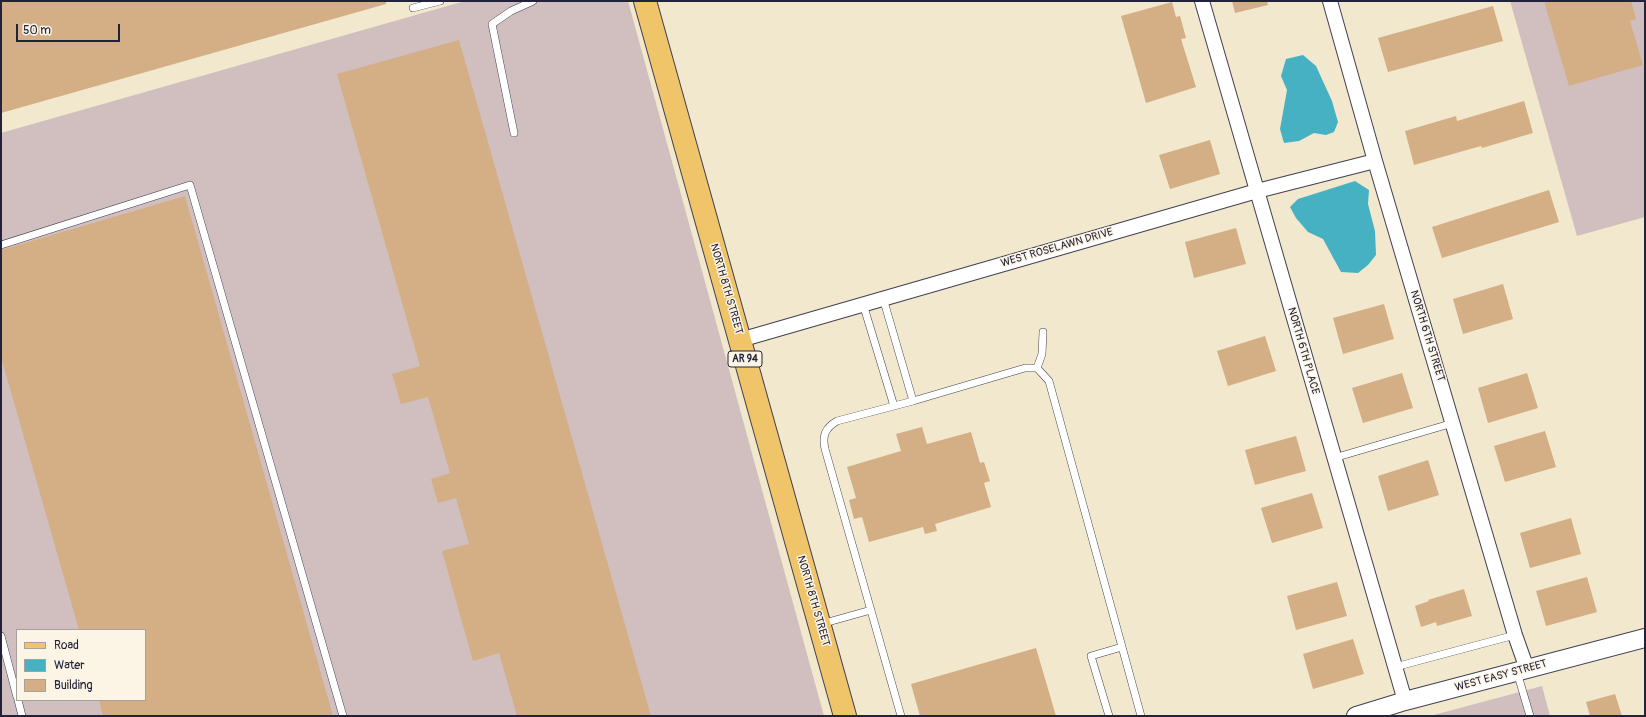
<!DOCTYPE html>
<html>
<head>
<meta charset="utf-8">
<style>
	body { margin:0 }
	#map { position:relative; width:1646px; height:717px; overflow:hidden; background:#f1e8cd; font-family:Pangolin,sans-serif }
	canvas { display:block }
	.frame { position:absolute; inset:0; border:2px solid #22223b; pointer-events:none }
	.legend { position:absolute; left:16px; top:629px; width:130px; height:72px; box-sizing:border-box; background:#fcf5e5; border:1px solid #a5a1a1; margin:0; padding:5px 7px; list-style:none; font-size:12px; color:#22223b }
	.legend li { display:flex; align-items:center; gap:8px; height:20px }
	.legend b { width:20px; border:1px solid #a5a1a1 }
	.scale { position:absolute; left:16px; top:24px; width:104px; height:18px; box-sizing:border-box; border:2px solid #22223b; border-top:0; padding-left:5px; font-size:12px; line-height:14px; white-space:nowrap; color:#22223b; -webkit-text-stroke:3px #fcf5e5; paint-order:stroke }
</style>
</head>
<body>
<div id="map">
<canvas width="1646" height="717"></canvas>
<div class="frame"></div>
<ul class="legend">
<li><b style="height:5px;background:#f0c469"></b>Road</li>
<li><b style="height:11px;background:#46b1c3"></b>Water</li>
<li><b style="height:11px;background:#d4ae85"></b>Building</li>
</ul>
<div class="scale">50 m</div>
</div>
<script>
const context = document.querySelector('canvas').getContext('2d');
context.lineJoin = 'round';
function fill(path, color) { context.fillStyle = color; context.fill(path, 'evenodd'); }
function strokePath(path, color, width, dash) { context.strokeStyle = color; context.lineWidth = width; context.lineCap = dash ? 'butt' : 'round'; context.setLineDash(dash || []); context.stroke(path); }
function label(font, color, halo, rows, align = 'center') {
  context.font = font + ' Pangolin,sans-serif'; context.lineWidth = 3; context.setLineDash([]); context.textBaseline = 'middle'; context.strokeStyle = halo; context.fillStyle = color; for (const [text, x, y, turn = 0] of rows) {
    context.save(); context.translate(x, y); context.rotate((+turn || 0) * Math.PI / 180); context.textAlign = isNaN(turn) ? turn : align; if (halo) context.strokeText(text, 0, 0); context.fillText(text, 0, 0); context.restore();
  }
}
fill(new Path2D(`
	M465,1H628L824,716H1V133ZM17,630H145V700H17Z
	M1510,1H1645V217L1577,236Z
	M1542,686L1550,716H1430Z`), '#d1bfbf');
fill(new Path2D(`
	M1303,55L1316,66L1332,101L1338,122L1334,132L1326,135L1314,133L1299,141L1284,143L1280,129L1287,90L1281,76L1286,59Z
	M1355,181L1369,190L1368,204L1375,231L1376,255L1368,265L1358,273L1341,272L1323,239L1308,232L1296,218L1290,207L1298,199Z`), '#46b1c3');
fill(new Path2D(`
	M1,1H386V4L1,113Z
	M1232,1H1267L1268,5L1235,13Z
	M1544,1H1631L1636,19L1630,21L1643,65L1569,86Z
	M1172,2L1176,17L1180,16L1186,38L1181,39L1196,87L1146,103L1121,16Z
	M1493,6L1503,41L1388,72L1378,38Z
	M459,40L651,716H517L499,653L473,661L442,551L469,544L456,498L438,503L431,479L450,473L428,397L401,404L392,374L420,366L337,74Z
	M1524,101L1533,133L1482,148L1481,146L1414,165L1405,131L1456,116L1457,121Z
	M1210,140L1220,174L1170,189L1159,155Z
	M1549,190L1559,222L1442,258L1432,227Z
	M185,196L333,716H103L99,700H145V630H79L1,357V250Z
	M1236,228L1246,264L1194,278L1185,242Z
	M1503,284L1513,319L1463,334L1453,299Z
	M1384,304L1394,339L1343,354L1333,318Z
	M1265,336L1276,371L1228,386L1217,351Z
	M1402,373L1413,408L1363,423L1352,388Z
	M1527,373L1538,408L1488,423L1478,388Z
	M922,427L927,444L971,432L980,463L984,462L990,481L984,483L991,507L935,524L937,531L925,534L923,527L869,542L862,517L854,519L849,500L856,498L847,467L901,451L896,434Z
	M1545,431L1556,467L1505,482L1494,446Z
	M1296,436L1306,471L1255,485L1245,450Z
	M1428,460L1439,495L1388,511L1378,476Z
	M1312,493L1323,528L1272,543L1261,508Z
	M1571,518L1581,554L1530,568L1520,533Z
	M1587,577L1597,612L1546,626L1536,591Z
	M1337,582L1347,616L1296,630L1287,596Z
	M1464,589L1472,616L1437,626L1436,622L1421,627L1415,606L1429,601L1428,600Z
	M1353,639L1364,674L1313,689L1303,654Z
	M1036,648L1056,716H920L911,684Z
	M1615,694L1622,716H1590L1586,702Z`), '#d4ae85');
const service = new Path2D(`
	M413,8L440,1
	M514,133L492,24L511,11L533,1
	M1,245L190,185L343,716
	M883,298L913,401
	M863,304L894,406
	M1037,368L1042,354L1043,332
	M1334,458L1453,423
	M821,624L871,610
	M1,636L17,697
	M1395,667L1515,635
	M1517,672L1530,716
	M18,700L22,716
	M901,716L825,449C822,436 825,428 837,421L913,401L1025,368H1037L1049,381L1141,716
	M1109,716L1091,656L1122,647`);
const minor = new Path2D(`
	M1202,1L1405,701
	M1330,1L1375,161L1515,635L1527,669
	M740,340L1257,191L1375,161`);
const tertiary = new Path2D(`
	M1356,716L1405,701L1645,638`);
const primary = new Path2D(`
	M645,1L845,716`);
strokePath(service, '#414051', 8);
strokePath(minor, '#414051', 16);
strokePath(tertiary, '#414051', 20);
strokePath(primary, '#414051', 24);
strokePath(service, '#fff', 7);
strokePath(minor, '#fff', 14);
strokePath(tertiary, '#fff', 18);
strokePath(primary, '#f0c469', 22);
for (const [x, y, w] of [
	[745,359,34]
]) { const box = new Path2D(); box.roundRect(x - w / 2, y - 8, w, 16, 3); context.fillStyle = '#fcf5e5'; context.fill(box); strokePath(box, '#22223b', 1); }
label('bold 10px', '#22223b', null, [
	["AR 94",745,359]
]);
label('11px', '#22223b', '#fcf5e5', [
	["WEST ROSELAWN DRIVE",1057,248,-16],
	["NORTH 8TH STREET",726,289,74],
	["NORTH 6TH STREET",1427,336,73],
	["NORTH 6TH PLACE",1303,351,74],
	["NORTH 8TH STREET",813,601,74],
	["WEST EASY STREET",1501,676,-15]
]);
</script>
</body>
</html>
